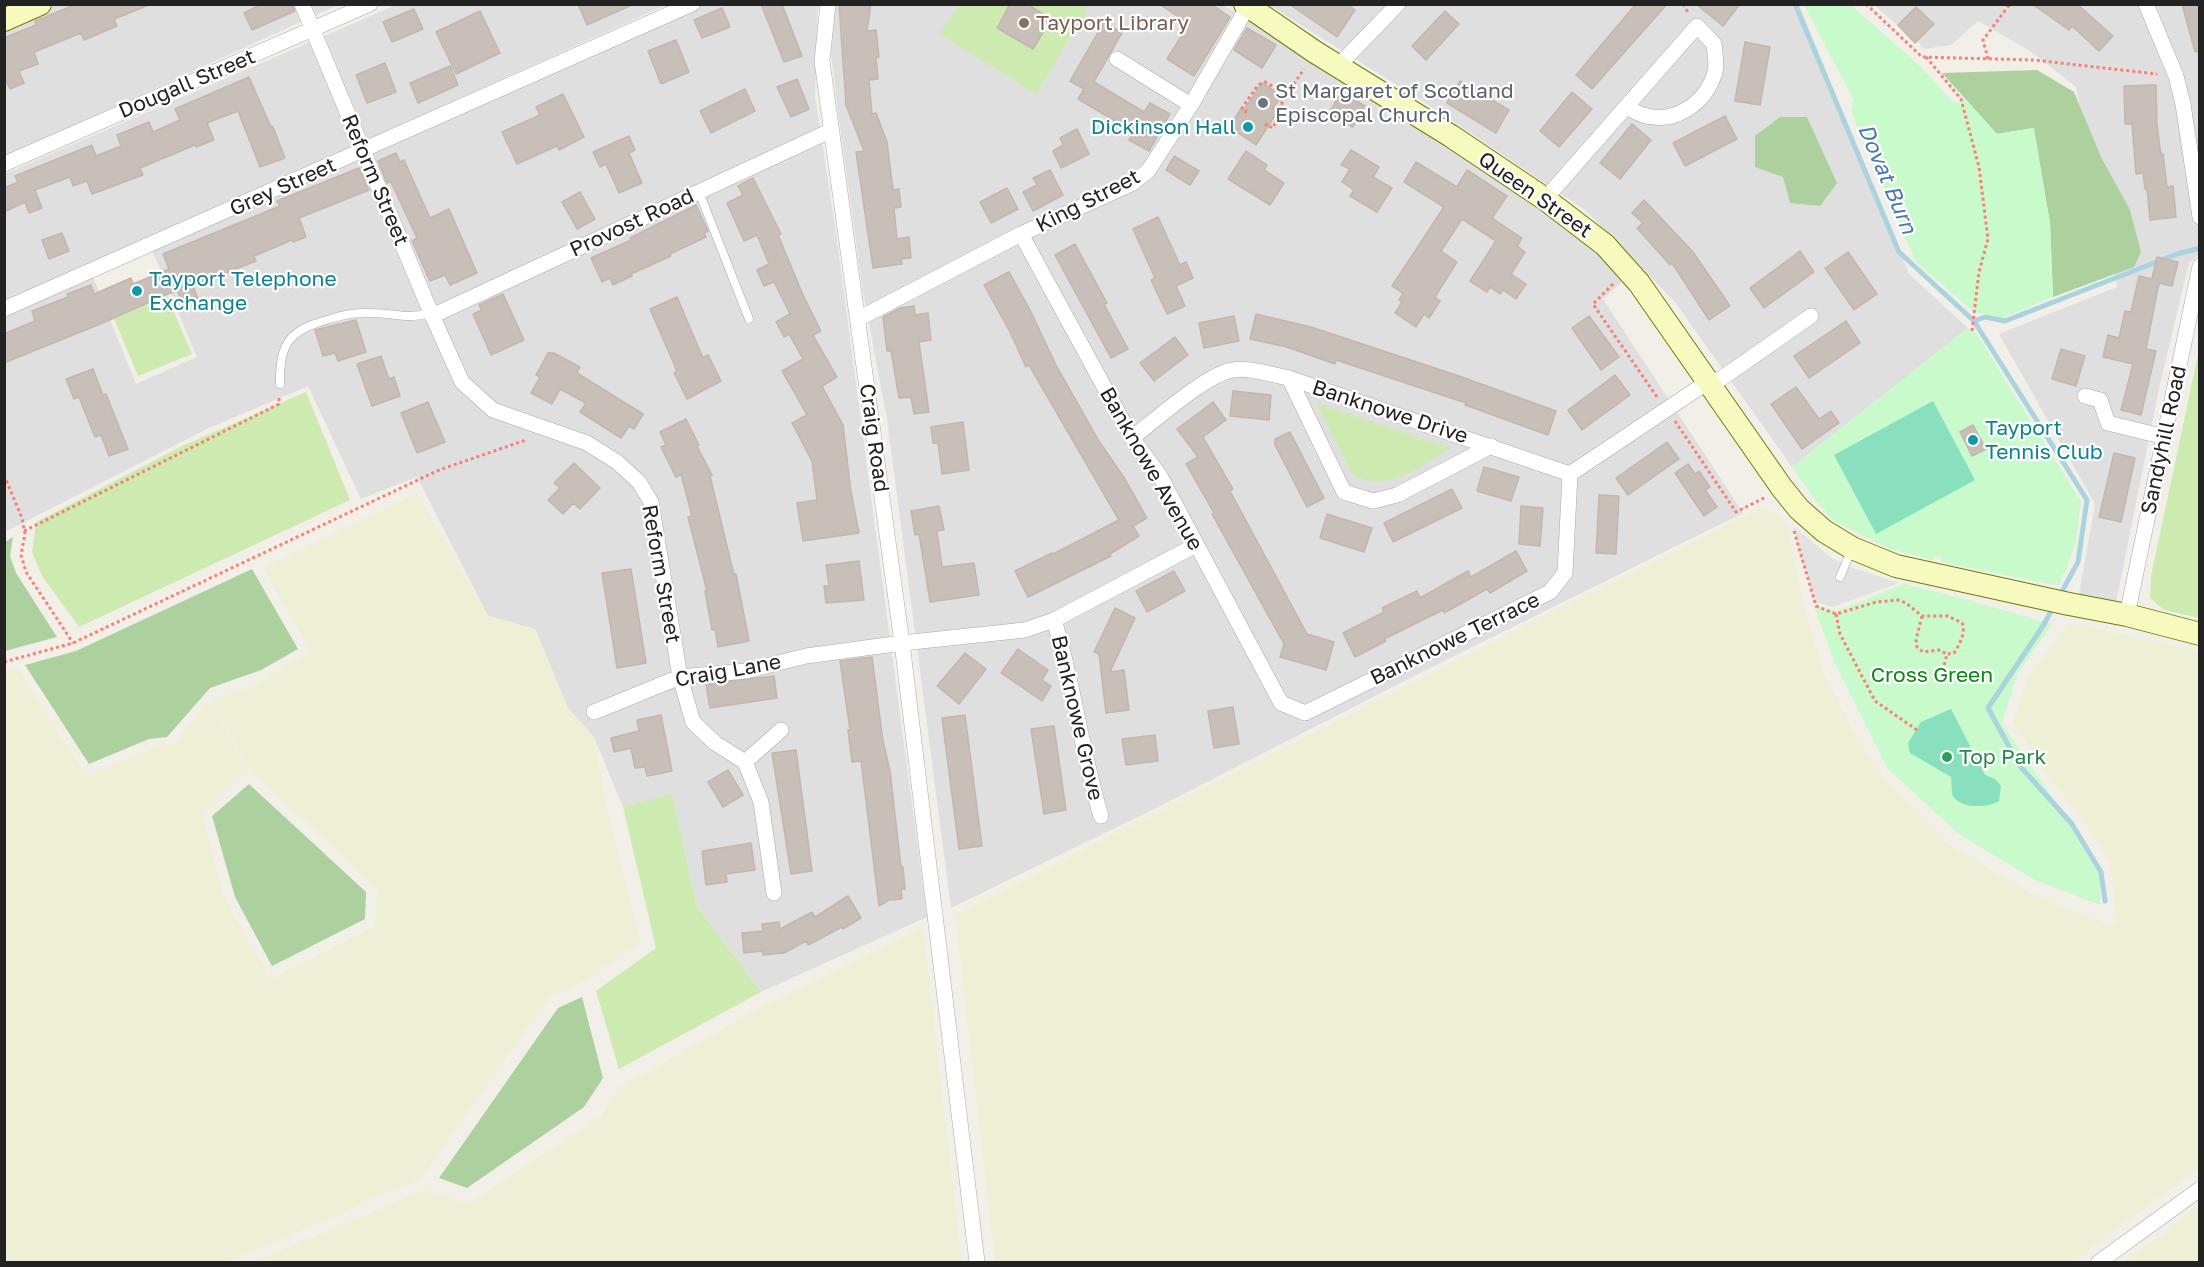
<!DOCTYPE html>
<html>
<head>
<meta charset="utf-8">
<style>
	body { margin:0 }
	#map { position:relative; width:2204px; height:1267px; overflow:hidden; background:#f2efe9; font-family:"Golos Text",sans-serif }
	canvas { display:block }
	.frame { position:absolute; inset:0; border:6px solid #222; pointer-events:none }
</style>
</head>
<body>
<div id="map">
<canvas width="2204" height="1267"></canvas>
<div class="frame"></div>
</div>
<script>
const context = document.querySelector('canvas').getContext('2d');
context.lineJoin = 'round';
function fill(path, color) { context.fillStyle = color; context.fill(path, 'evenodd'); }
function strokePath(path, color, width, dash) { context.strokeStyle = color; context.lineWidth = width; context.lineCap = dash ? 'butt' : 'round'; context.setLineDash(dash || []); context.stroke(path); }
function label(font, color, halo, rows, align = 'center') {
  context.font = font + ' "Golos Text",sans-serif'; context.lineWidth = 4.5; context.setLineDash([]); context.textBaseline = 'middle'; context.strokeStyle = halo; context.fillStyle = color; for (const [text, x, y, turn = 0] of rows) {
    context.save(); context.translate(x, y); context.rotate((+turn || 0) * Math.PI / 180); context.textAlign = isNaN(turn) ? turn : align; if (halo) context.strokeText(text, 0, 0); context.fillText(text, 0, 0); context.restore();
  }
}
fill(new Path2D(`
	M57,5H338L5,157L4,26Z
	M396,5H666L5,303L4,174Z
	M700,5H818L815,96L836,233L927,917L761,992L697,906L672,795L623,807L594,737L568,708L535,629L488,616L417,477L361,499L308,386L209,428L5,532V315L93,277L136,384L197,357L152,250Z
	M835,5H959L941,34L1036,93L1090,5H1222L1255,22L1502,183L1596,252L1622,282L1603,299L1743,513L1422,672L1154,809L951,908L887,419L863,292L838,112L831,54Z
	M1269,5H1799L1909,274L1968,328L1792,467L1675,302L1585,210L1424,102Z
	M1874,5H2199V254L2189,263L2160,384L2116,602L2079,594L2095,504L1999,334L2117,287L2076,87L2030,51L1978,21L1951,45L1925,49Z`), '#e0dfdf');
fill(new Path2D(`
	M417,493L488,616L535,629L568,708L594,737L607,809L641,943L587,979L551,995L421,1178L228,1262H5V673L18,669L86,776L154,748L173,744L209,701L248,769L202,814L226,902L271,979L375,926L377,890L249,768L210,701L254,685L311,651L263,569Z
	M1761,507L1775,513L1787,525L1805,610L1824,674L1852,729L1883,776L1948,844L2028,892L2111,926L2116,922L2110,863L2083,820L2051,780L2013,722L2027,679L2067,626H2085L2199,651V1168L2072,1262H995L955,914Z
	M923,926L962,1262H255L426,1189L468,1204L600,1117L619,1088L772,1001Z
	M2199,1208V1262H2124L2158,1237Z`), '#eef0d5');
fill(new Path2D(`
	M959,5H1090L1036,94L940,34Z
	M167,296L192,354L138,376L114,319Z
	M2199,350L2200,618H2199L2164,610L2150,598L2151,576Z
	M306,392L350,500L79,627L42,576L32,552L36,522L182,446Z
	M1316,403L1451,448C1420,466 1387,495 1352,474Z
	M672,794L697,906L761,992L619,1069L596,991L656,948L623,807Z`), '#cdebb0');
fill(new Path2D(`
	M2037,70L2074,92L2101,157L2130,210L2141,252L2134,267L2053,297L2050,223L2033,128L1997,134L1942,73Z
	M1780,117H1807L1837,183L1820,206L1790,203L1783,177L1755,167V136Z
	M13,537L10,556L16,573L57,637L5,651V542Z
	M252,569L298,649L261,670L210,688L167,737L149,739L89,764L25,665L76,651Z
	M249,784L366,892L365,919L272,966L235,897L212,816Z
	M582,997L603,1078L584,1107L467,1188L439,1178L558,1008Z`), '#add19e');
fill(new Path2D(`
	M1804,5H1851L1920,66L1954,103L1966,100L1997,134L2034,128L2050,223L2053,297L2002,318L1974,312L1916,262L1861,136L1851,111L1853,99Z
	M1968,328L1976,333L2081,502L2076,541L2067,569L2062,575L2060,586L1941,562V557L1935,556L1932,560L1890,549L1834,521L1816,501L1792,467Z
	M1904,584L1965,599L2052,624L2017,674L2002,724L2101,868L2100,905L2035,880L1960,835L1887,768L1835,664L1814,606L1836,611Z`), '#c8facc');
fill(new Path2D(`
	M1933,401L1975,480L1876,534L1834,455Z
	M1951,709L1985,775L1995,779L2001,786L1999,801C1989,808 1960,809 1953,796C1951,791 1952,783 1951,777L1910,753L1908,743L1921,722Z`), '#88e0be');
fill(new Path2D(`
	M1793,526L1831,558L1856,569L1899,583L1833,607L1815,602Z`), '#e2e2e2');
strokePath(new Path2D(`
	M1795,4L1899,252L1974,321L2087,500L2078,562L2060,595
	M1974,321L1985,317L2005,321L2177,254L2200,248
	M2054,606L2043,626L1988,708L2019,765L2072,824L2101,872L2105,901`), '#aad3df', 5);
const building = new Path2D(`
	M77,4L149,5L114,19L117,26L84,40L81,33L34,52L38,64L19,71L24,83L10,89L4,77V38L36,25L35,21Z
	M262,4H292L295,11L252,30L244,13Z
	M578,4H634L587,25Z
	M761,4H782L802,56L784,62Z
	M839,4H871L867,31L876,30L879,57L876,58L878,79L869,80L872,114L876,113L887,142L893,190L899,189L901,207L894,208L897,239L909,237L911,258L901,259L902,264L873,268L856,152L864,151L846,105Z
	M1010,4H1027L1051,19L1033,49L997,28Z
	M1159,4H1211L1230,17L1194,76L1167,59L1189,24Z
	M1289,4H1347L1355,10L1337,37Z
	M1636,4H1667L1592,89L1576,75Z
	M1696,4H1740L1723,26Z
	M2032,4H2077L2113,36L2099,51L2072,26L2069,30Z
	M2182,4H2199V51L2195,52Z
	M1916,7L1934,24L1915,43L1898,25Z
	M722,8L730,27L702,38L694,20Z
	M414,9L423,29L392,42L383,22Z
	M480,11L500,53L456,74L436,32Z
	M1445,11L1459,24L1426,60L1412,46Z
	M1104,22L1122,33L1094,82L1144,112L1150,103L1170,114L1149,151L1129,140L1134,132L1078,99L1084,89L1070,81Z
	M1247,28L1276,45L1262,68L1234,50Z
	M676,40L689,72L661,84L648,51Z
	M1745,42L1770,47L1760,105L1735,101Z
	M385,63L396,92L367,103L356,75Z
	M450,66L458,85L418,103L410,83Z
	M249,77L271,127H273L285,158L260,167L238,111L207,123L214,140L196,147L195,145L140,168L143,175L92,194L87,181L73,186L70,177L35,190L42,208L29,213L25,202L4,212V188L18,182L15,176L92,145L96,156L121,146L117,135L149,122L153,132L180,120L175,109Z
	M797,79L809,109L791,117L777,87Z
	M1460,81L1509,110L1496,133L1447,103Z
	M1262,83L1282,96L1273,108L1278,111L1256,145L1229,127L1241,109L1243,111Z
	M2156,85L2157,125L2161,155L2163,154L2167,187L2173,186L2176,217L2150,220L2147,189H2145L2143,173L2136,174L2132,124H2125L2124,86Z
	M745,89L755,111L711,133L700,111Z
	M1341,92L1365,106L1353,127L1329,113Z
	M1572,92L1592,109L1559,147L1540,131Z
	M563,94L584,137L559,150L557,146L517,164L502,132L540,115L536,107Z
	M1725,116L1737,139L1685,166L1673,143Z
	M1632,124L1651,140L1620,179L1600,163Z
	M1077,129L1089,154L1061,168L1053,151L1063,145L1060,138Z
	M629,136L635,150L629,153L642,183L619,193L606,164L600,167L593,152Z
	M1351,150L1379,167L1373,177L1392,188L1377,212L1350,196L1354,190L1342,182L1350,169L1341,165Z
	M1246,151L1267,165L1264,170L1284,183L1270,205L1228,179Z
	M396,153L400,162L404,160L430,218L449,209L477,273L450,285L445,275L430,281L412,241L417,238L391,182L387,183L378,161Z
	M1174,156L1199,171L1190,185L1166,170Z
	M1416,162L1457,187L1467,170L1507,196L1492,218L1522,238L1517,246L1525,252L1511,274L1526,284L1516,299L1503,290L1500,294L1490,287L1487,292L1470,281L1496,241L1462,219L1441,251L1457,262L1435,297L1440,301L1429,318L1424,314L1416,327L1395,313L1402,302L1399,300L1403,293L1392,286L1444,207L1404,182Z
	M359,168L369,190L299,218L306,237L293,242L292,240L254,256L256,261L193,286L198,299L183,305L177,290L105,322L4,363V334L35,321L32,311L68,297L67,294L91,285L94,294L131,278L133,284L169,269L163,254L280,206L277,201Z
	M1050,170L1063,195L1033,211L1023,192L1037,185L1033,178Z
	M753,178L781,234L778,235L803,295L821,331L813,335L837,377L822,386L843,425L851,492L859,533L803,541L797,503L817,500L812,461L792,423L807,415L782,371L803,359L789,334L784,337L776,322L790,314L774,282L764,286L757,270L769,264L757,235L744,241L727,203L743,195L738,186Z
	M1007,188L1018,209L991,223L980,202Z
	M580,192L595,219L577,229L562,202Z
	M1644,200L1693,252L1730,306L1709,320L1672,263L1670,265L1637,228L1643,223L1632,213Z
	M696,205L708,231L704,233L706,237L670,254L671,256L631,274L632,276L613,285L610,278L602,282L591,258L631,240L630,238Z
	M1158,217L1180,265L1186,262L1193,278L1176,286L1185,306L1167,314L1151,280L1155,278L1133,229Z
	M62,233L69,251L49,259L42,240Z
	M1075,244L1107,303L1104,304L1128,349L1111,358L1055,255Z
	M1800,251L1814,272L1764,308L1750,288Z
	M1848,252L1877,294L1854,310L1825,268Z
	M2157,257L2178,262L2172,286L2159,283L2146,349L2156,351L2141,415L2121,410L2133,364L2103,357L2108,335L2119,338L2125,311L2131,312L2139,276L2152,279Z
	M1009,272L1030,310L1056,365L1099,441L1125,479L1147,518L1133,526L1139,536L1110,554L1111,556L1028,597L1015,571L1052,553L1053,554L1119,520L1029,365L1026,367L1009,330L984,285Z
	M503,294L524,340L491,355L473,314L482,310L479,305Z
	M677,297L703,358L708,355L721,381L687,399L674,373L677,371L650,309Z
	M914,306L915,315L928,313L931,340L919,342L929,412L914,414L911,397L899,398L891,351H887L883,317L900,308Z
	M1256,314L1311,327L1459,376L1556,411L1548,435L1465,405L1466,403L1336,360L1335,364L1287,347L1250,339Z
	M1234,316L1239,341L1204,348L1199,323Z
	M1589,316L1619,357L1601,370L1572,328Z
	M356,320L366,352L338,361L335,353L323,356L315,330Z
	M1846,321L1860,343L1809,378L1794,356Z
	M1175,337L1188,355L1154,381L1140,363Z
	M2061,349L2085,356L2076,386L2052,379Z
	M548,353H554L580,367L577,373L643,414L634,429L629,426L621,438L580,412L586,403L560,389L552,404L531,393L540,377L536,375Z
	M381,356L389,379L394,377L400,396L372,406L357,364Z
	M93,369L103,395L106,394L128,449L109,456L101,435L95,437L79,397L74,399L66,379Z
	M1615,375L1630,395L1582,430L1568,410Z
	M1796,387L1819,419L1831,411L1839,423L1802,449L1771,404Z
	M1233,391L1271,395L1269,420L1230,416Z
	M428,402L445,442L417,453L401,413Z
	M1213,402L1226,420L1203,437L1233,489L1230,491L1307,634L1334,642L1326,670L1280,657L1284,644L1212,514L1214,513L1186,464L1198,457L1177,429Z
	M686,419L699,445L697,446L712,475L710,476L734,575L736,574L749,641L718,647L715,629L712,630L705,591H707L688,517L692,516L681,474L676,477L661,447L666,445L660,432Z
	M963,422L969,470L942,474L938,443H933L931,427Z
	M1973,425L1986,449L1972,456L1960,432Z
	M1290,432L1324,498L1307,507L1275,445V439Z
	M1667,442L1679,459L1628,495L1616,478Z
	M2114,453L2135,458L2121,522L2099,517Z
	M574,463L600,488L580,509L573,503L563,514L548,500L560,488L554,483Z
	M1688,464L1695,474L1699,471L1703,477L1710,487L1705,490L1717,507L1704,516L1675,473Z
	M1484,467L1519,477L1511,501L1477,491Z
	M1452,489L1462,508L1393,542L1384,523Z
	M1599,495L1619,496L1616,554L1596,553Z
	M939,506L944,530L937,531L942,567L974,563L979,595L930,602L919,534L915,535L911,511Z
	M1521,506L1543,508L1540,546L1519,544Z
	M1327,514L1372,528L1364,552L1320,538Z
	M1516,551L1527,571L1490,593L1487,589L1444,613L1443,610L1384,639L1386,641L1355,657L1343,633L1384,612L1382,608L1417,591L1420,598L1468,571L1471,577Z
	M859,561L864,600L826,603L824,586H829L826,565Z
	M631,569L646,663L617,668L602,573Z
	M1174,571L1185,591L1147,612L1136,591Z
	M1115,608L1135,618L1110,672L1124,670L1129,710L1106,713L1099,654L1094,652Z
	M1018,649L1048,670L1042,680L1051,686L1042,701L1001,673Z
	M965,653L986,669L959,704L937,686Z
	M872,657L883,741L890,771L901,867H903L905,889H901L902,899L889,900L879,906L861,761L852,762L848,730H850L840,661Z
	M774,676L777,698L710,708L706,684Z
	M1233,707L1239,744L1214,748L1208,711Z
	M661,715L672,771L647,776L645,767L635,768L631,748L614,752L611,738L639,731L637,720Z
	M965,715L982,846L959,849L942,718Z
	M1054,726L1066,810L1044,814L1031,729Z
	M1155,735L1158,761L1126,765L1122,739Z
	M796,750L812,871L791,874L772,753Z
	M728,770L743,795L723,807L708,782Z
	M751,843L755,870L726,874L727,882L706,885L702,851Z
	M848,896L861,918L843,929L842,927L808,945L806,941L784,953L763,955L762,951L744,953L742,933L763,931L762,924L779,922L780,929L812,912L815,917Z`);
fill(building, '#c7bfb8');
strokePath(building, '#c4b6ab', 1.5);
const lane = new Path2D(`
	M699,192L749,319
	M280,384C279,342 290,330 330,319C343,315 357,312 371,313C397,313 403,320 431,313
	M1840,577L1851,551`);
const street = new Path2D(`
	M302,4L431,313L462,382L493,410L587,443L617,462L639,482L651,502L680,677L693,722L715,743L745,762L761,802L774,893
	M828,4L822,61L902,643L977,1262
	M2146,4L2176,76L2183,104L2200,217
	M1117,59L1191,105
	M1338,66L1398,4
	M4,164L370,4
	M1545,199L1697,26L1714,44C1715,53 1717,64 1715,72C1706,103 1675,125 1643,115C1637,113 1631,109 1626,107
	M1021,234L1132,438L1160,476L1281,703L1305,713L1550,592L1565,573L1570,474
	M4,309L692,4
	M432,316L832,130
	M858,319L1021,234L1131,184L1148,171L1191,105L1248,6
	M1289,378L1344,492L1373,501L1397,495L1491,446
	M2085,396L2100,400L2108,423L2165,437
	M1132,438C1154,421 1208,373 1233,370C1251,367 1271,375 1289,378L1570,474L1700,387L1722,378L1811,316
	M2127,615L2200,266
	M1054,620C1074,684 1081,751 1101,816
	M594,712L680,677L746,671L806,656L902,643L1025,630L1054,620L1196,545
	M745,762L781,730
	M2099,1262L2200,1189`);
const secondary = new Path2D(`
	M1245,4L1315,52L1451,136L1545,199L1605,245L1639,283L1782,488L1799,509L1824,531L1852,548L1896,566L2069,604L2127,615L2200,634
	M4,20L40,4`);
strokePath(lane, '#a9a9a9', 9);
strokePath(street, '#a9a9a9', 16);
strokePath(secondary, '#707d05', 24);
strokePath(new Path2D(`
	M1683,4L1689,14
	M1866,4L1922,57L2034,60L2157,74
	M1926,57L1961,99L1979,167L1988,239L1979,272L1972,331
	M1988,59L1983,40L2010,4
	M1245,113L1246,111L1242,108L1258,85L1265,82L1287,95
	M1265,126L1267,124L1272,128L1282,115V102L1304,69
	M1613,284L1593,304L1657,397
	M1675,421L1736,512L1766,497
	M4,475L22,518L25,534L21,555L26,572L73,643
	M24,531L279,404V395
	M1794,531L1816,606L1836,614L1876,602L1898,600L1906,603L1922,616H1948L1962,623C1966,632 1960,644 1954,653L1947,654L1943,670
	M1836,614L1840,634L1875,701L1917,730
	M1922,616L1916,640L1917,647L1923,652L1939,650L1947,654
	M4,662L73,643L439,470L526,440`), '#fa8072', 3, [3, 3]);
strokePath(lane, '#fff', 8);
strokePath(street, '#fff', 15);
strokePath(secondary, '#f7fabf', 22);
for (const [x, y, r, color] of [
	[1024,23,6,"#8d6e63"],
	[1263,103,6,"#6b7280"],
	[1248,127,6,"#0f9aa8"],
	[137,291,6,"#0f9aa8"],
	[1973,440,6,"#0f9aa8"],
	[1947,757,6,"#2e9e5b"]
]) { const dot = new Path2D(); dot.arc(x, y, r, 0, 2 * Math.PI); context.fillStyle = color; context.fill(dot); strokePath(dot, '#fff', 2); }
label('21px', '#785e54', '#fff', [
	["Tayport Library",1036,23]
], 'left');
label('21px', '#222', '#fff', [
	["Dougall Street",187,84,-23],
	["Reform Street",375,180,67],
	["Grey Street",283,187,-24],
	["Queen Street",1535,195,35],
	["King Street",1088,201,-27],
	["Provost Road",632,223,-25],
	["Banknowe Drive",1390,412,18],
	["Craig Road",874,438,82],
	["Sandyhill Road",2164,440,-78],
	["Banknowe Avenue",1151,469,60],
	["Reform Street",661,574,80],
	["Banknowe Terrace",1455,639,-26],
	["Craig Lane",728,671,-10],
	["Banknowe Grove",1077,718,77]
]);
label('21px', '#5b616d', '#fff', [
	["St Margaret of Scotland",1275,91],
	["Episcopal Church",1275,115]
], 'left');
label('21px', '#0d838f', '#fff', [
	["Dickinson Hall",1236,127,"right"],
	["Tayport Telephone",149,279],
	["Exchange",149,303],
	["Tayport",1985,428],
	["Tennis Club",1985,452]
], 'left');
label('21px', '#0c8416', '#fff', [
	["Cross Green",1932,675]
]);
label('21px', '#27864d', '#fff', [
	["Top Park",1959,757]
], 'left');
label('italic 22px', '#4a7aab', '#fff', [
	["Dovat Burn",1887,179,67]
]);
</script>
</body>
</html>
